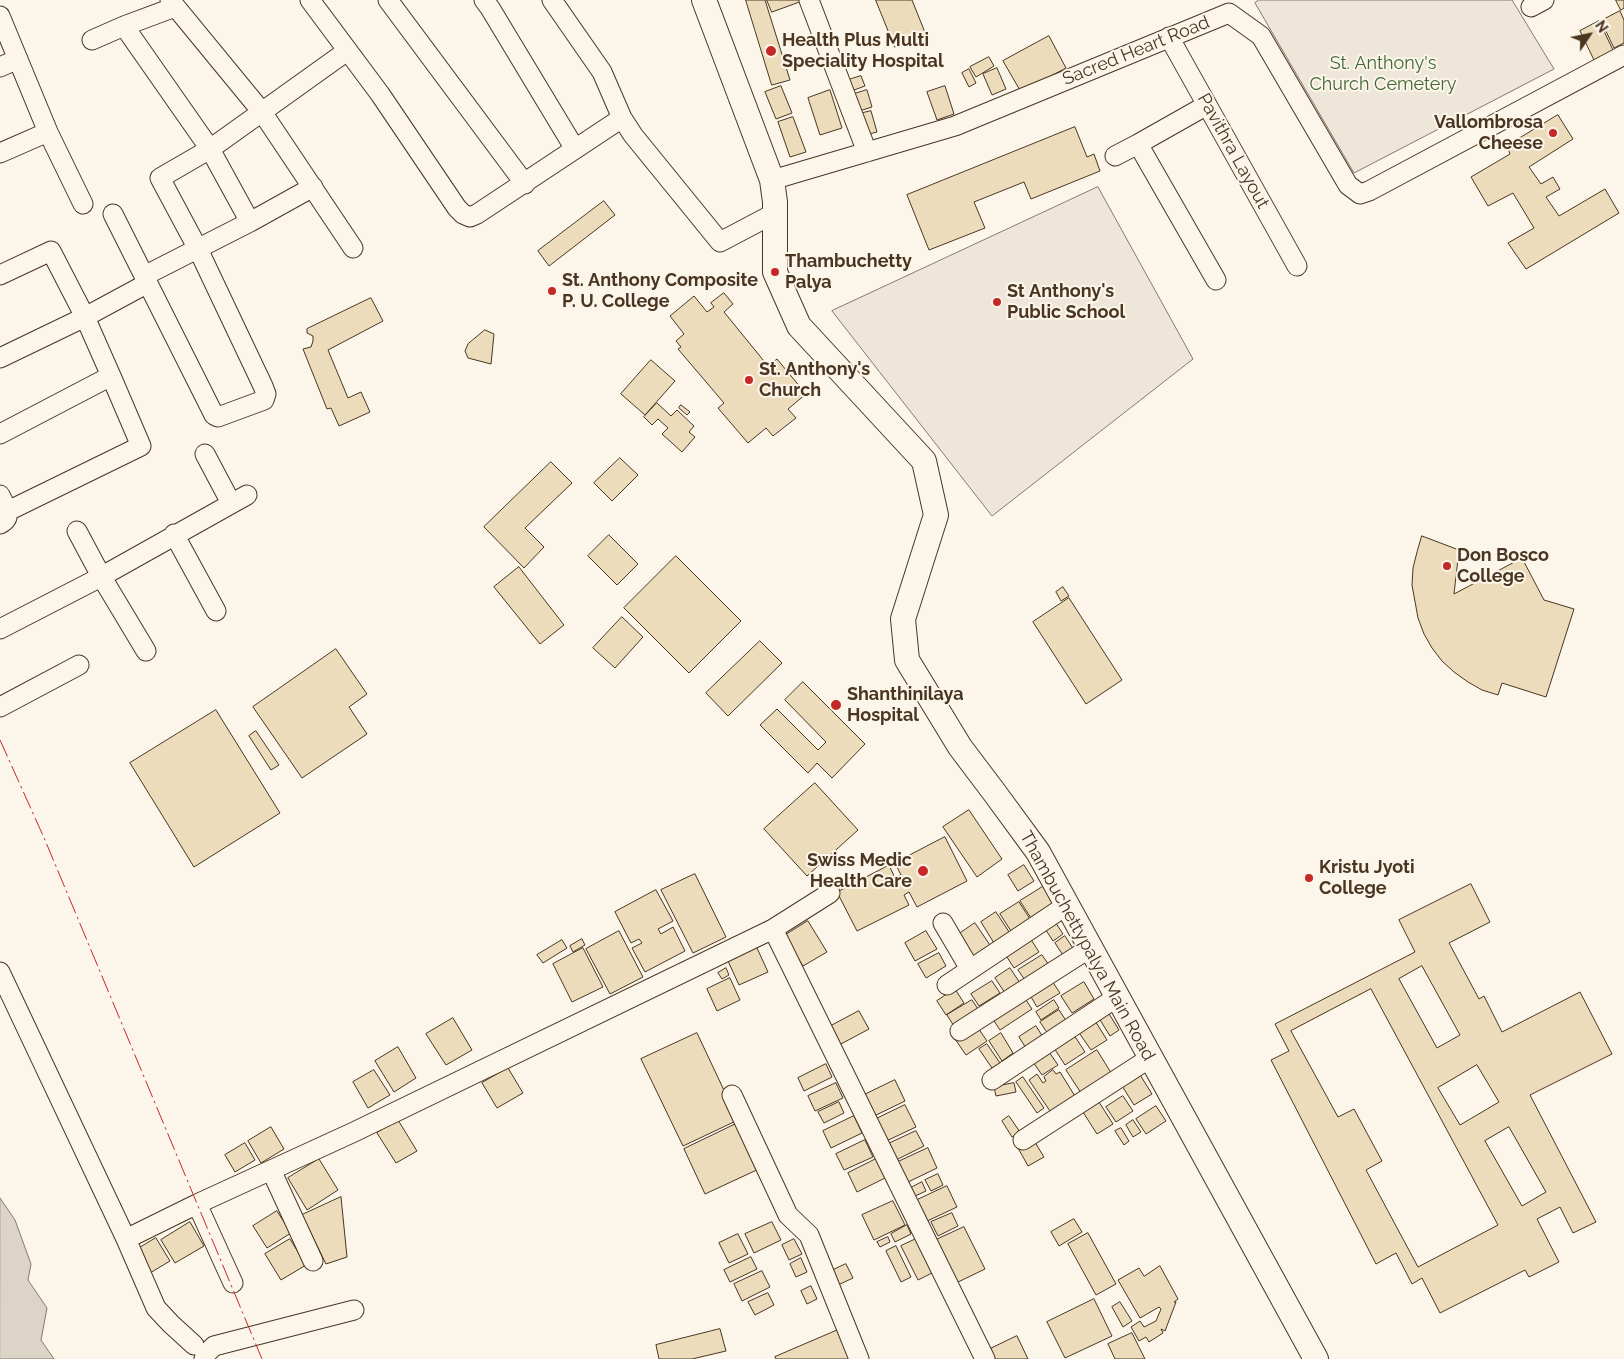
<!DOCTYPE html>
<html>
<head>
<meta charset="utf-8">
<style>
  body { margin:0 }
  #map { position:relative; width:1624px; height:1359px; overflow:hidden; background:#fbf6e9; font-family:Raleway,sans-serif }
  canvas { display:block }
  .north { position:absolute; left:1564px; top:10px; width:50px; height:50px; -webkit-text-stroke:4px #fbf6e9; paint-order:stroke; rotate:56deg; font-size:14px; font-weight:700; line-height:20px; text-align:center; color:#4a3520 }
  .north::after { content:''; display:block; margin:auto; width:18px; height:22px; background:#4a3520; clip-path:polygon(50% 0,100% 100%,50% 72%,0 100%) }
</style>
</head>
<body>
<div id="map">
<canvas width="1624" height="1359"></canvas>
<div class="north">N</div>
</div>
<script>
const ctx = document.querySelector('canvas').getContext('2d');
ctx.lineJoin = 'round';
function paint(path, color) { ctx.fillStyle = color; ctx.fill(path, 'evenodd'); }
function trace(path, color, width, dash) { ctx.strokeStyle = color; ctx.lineWidth = width; ctx.lineCap = dash ? 'butt' : 'round'; ctx.setLineDash(dash || []); ctx.stroke(path); }
function drawText(font, color, halo, rows, align = 'center') {
  ctx.font = font + ' Raleway,sans-serif'; ctx.lineWidth = 4; ctx.setLineDash([]); ctx.textBaseline = 'middle'; ctx.strokeStyle = halo; ctx.fillStyle = color; for (const [text, x, y, turn = 0] of rows) {
    ctx.save(); ctx.translate(x, y); ctx.rotate((+turn || 0) * Math.PI / 180); ctx.textAlign = isNaN(turn) ? turn : align; if (halo) ctx.strokeText(text, 0, 0); ctx.fillText(text, 0, 0); ctx.restore();
  }
}
const green = new Path2D(`
  M 1259,0 L 1512,0 L 1554,69 L 1354,173 L 1255,3 Z
  M 1098,187 L 1193,359 L 992,516 L 832,311 Z`);
const water = new Path2D(`
  M 0,1198 L 15,1220 L 31,1264 L 28,1280 L 47,1308 L 41,1340 L 54,1359 L 0,1359 Z`);
const building = new Path2D(`
  M 746,0 L 765,0 L 790,80 L 772,85 Z
  M 767,0 L 805,0 L 772,12 Z
  M 876,0 L 912,0 L 926,35 L 895,47 Z
  M 1616,0 L 1624,0 L 1624,8 L 1621,10 Z
  M 1620,11 L 1624,20 L 1624,43 L 1614,48 L 1601,21 Z
  M 1599,21 L 1613,50 L 1594,60 L 1580,31 Z
  M 1049,36 L 1066,68 L 1021,92 L 1003,61 Z
  M 989,57 L 994,66 L 976,77 L 970,67 Z
  M 997,68 L 1006,89 L 992,95 L 983,74 Z
  M 969,69 L 976,83 L 969,87 L 962,73 Z
  M 861,76 L 865,86 L 846,93 L 842,82 Z
  M 781,86 L 792,113 L 776,119 L 765,92 Z
  M 945,86 L 954,114 L 937,120 L 927,92 Z
  M 830,90 L 842,128 L 820,135 L 808,98 Z
  M 867,90 L 872,107 L 853,113 L 848,96 Z
  M 871,111 L 877,132 L 861,136 L 855,115 Z
  M 1558,115 L 1573,139 L 1529,167 L 1541,184 L 1553,177 L 1560,189 L 1546,197 L 1559,216 L 1605,189 L 1619,213 L 1526,269 L 1508,243 L 1534,228 L 1513,193 L 1488,206 L 1471,177 L 1510,154 L 1507,146 Z
  M 793,117 L 806,152 L 790,157 L 778,122 Z
  M 1075,127 L 1087,157 L 1094,154 L 1100,171 L 1031,199 L 1024,182 L 974,202 L 985,228 L 929,250 L 907,195 Z
  M 604,201 L 615,215 L 549,266 L 538,251 Z
  M 724,293 L 733,304 L 724,312 L 768,366 L 777,359 L 806,394 L 788,409 L 796,418 L 773,436 L 766,428 L 748,443 L 718,408 L 724,403 L 678,349 L 681,347 L 676,341 L 684,334 L 670,316 L 694,296 L 707,312 L 714,307 L 711,303 Z
  M 371,298 L 383,321 L 328,350 L 348,398 L 361,392 L 370,412 L 339,426 L 331,408 L 327,409 L 303,349 L 311,347 L 313,341 L 313,336 L 307,333 L 307,329 Z
  M 485,330 L 494,334 L 491,364 L 468,358 L 465,351 L 468,344 Z
  M 651,360 L 675,381 L 645,415 L 621,394 Z
  M 657,403 L 671,416 L 677,410 L 694,426 L 689,432 L 695,437 L 682,452 L 662,434 L 668,428 L 658,419 L 652,425 L 644,417 Z
  M 681,405 L 690,412 L 687,415 L 679,408 Z
  M 620,458 L 638,475 L 612,501 L 594,483 Z
  M 551,462 L 572,483 L 525,528 L 544,547 L 524,568 L 484,527 Z
  M 609,535 L 638,564 L 617,585 L 588,556 Z
  M 1422,536 L 1459,550 L 1454,594 L 1522,558 L 1544,600 L 1574,609 L 1546,697 L 1502,683 L 1498,695 L 1482,690 L 1468,682 L 1454,672 L 1442,661 L 1432,648 L 1424,634 L 1418,618 L 1412,585 L 1413,568 L 1417,552 Z
  M 676,556 L 741,621 L 689,673 L 624,608 Z
  M 519,567 L 564,625 L 540,644 L 494,587 Z
  M 1063,587 L 1069,596 L 1061,601 L 1056,592 Z
  M 1069,598 L 1122,680 L 1086,704 L 1033,622 Z
  M 622,617 L 643,637 L 615,668 L 593,648 Z
  M 760,641 L 782,663 L 728,716 L 706,693 Z
  M 336,649 L 367,694 L 349,707 L 367,734 L 302,778 L 253,707 Z
  M 803,682 L 865,744 L 832,778 L 817,763 L 808,773 L 760,725 L 777,709 L 818,750 L 826,742 L 785,700 Z
  M 216,710 L 280,813 L 194,867 L 130,763 Z
  M 256,731 L 279,765 L 271,770 L 249,736 Z
  M 815,783 L 858,830 L 807,876 L 764,829 Z
  M 969,810 L 1002,859 L 977,877 L 943,827 Z
  M 945,837 L 967,881 L 917,907 L 909,892 L 904,895 L 909,905 L 857,931 L 837,892 L 889,865 L 895,878 L 901,875 L 895,863 Z
  M 1024,865 L 1034,881 L 1018,891 L 1008,875 Z
  M 695,874 L 726,937 L 693,953 L 661,890 Z
  M 1471,884 L 1490,922 L 1449,943 L 1479,999 L 1484,996 L 1502,1032 L 1580,992 L 1612,1054 L 1530,1095 L 1596,1222 L 1573,1233 L 1560,1207 L 1537,1219 L 1559,1262 L 1529,1277 L 1525,1270 L 1440,1313 L 1422,1278 L 1412,1284 L 1396,1253 L 1376,1264 L 1271,1060 L 1289,1051 L 1275,1024 L 1415,952 L 1399,920 ZM 1422,966 L 1460,1035 L 1437,1048 L 1399,979 ZM 1371,989 L 1498,1225 L 1418,1267 L 1366,1170 L 1382,1161 L 1354,1109 L 1338,1117 L 1291,1031 ZM 1477,1065 L 1499,1102 L 1460,1125 L 1438,1088 ZM 1509,1127 L 1546,1192 L 1522,1206 L 1485,1141 Z
  M 1044,886 L 1055,903 L 1031,918 L 1020,901 Z
  M 656,890 L 673,921 L 658,929 L 661,934 L 673,927 L 685,951 L 645,972 L 632,948 L 642,943 L 639,939 L 631,943 L 615,912 Z
  M 1019,902 L 1030,919 L 1011,931 L 1000,914 Z
  M 996,912 L 1013,938 L 997,948 L 981,922 Z
  M 1052,917 L 1063,934 L 1053,941 L 1042,924 Z
  M 808,921 L 827,952 L 803,966 L 784,936 Z
  M 975,923 L 992,948 L 975,959 L 959,934 Z
  M 619,931 L 643,977 L 610,994 L 586,949 Z
  M 926,931 L 937,949 L 915,961 L 905,943 Z
  M 1065,936 L 1076,953 L 1066,960 L 1055,943 Z
  M 1030,938 L 1039,952 L 1014,968 L 1005,954 Z
  M 582,939 L 585,945 L 573,952 L 570,946 Z
  M 562,940 L 567,948 L 543,963 L 537,955 Z
  M 583,948 L 603,987 L 572,1002 L 553,964 Z
  M 757,948 L 768,972 L 739,985 L 728,961 Z
  M 939,953 L 946,966 L 926,978 L 918,964 Z
  M 1042,955 L 1051,968 L 1027,983 L 1018,970 Z
  M 726,968 L 729,975 L 722,979 L 718,973 Z
  M 1010,968 L 1022,986 L 1007,996 L 995,978 Z
  M 730,978 L 740,1000 L 717,1011 L 707,989 Z
  M 992,981 L 1000,993 L 979,1006 L 971,994 Z
  M 1052,981 L 1060,993 L 1037,1007 L 1030,995 Z
  M 1084,982 L 1094,999 L 1072,1013 L 1061,996 Z
  M 955,989 L 964,1003 L 946,1015 L 937,1001 Z
  M 1022,994 L 1032,1009 L 1000,1030 L 990,1015 Z
  M 972,1000 L 982,1015 L 957,1031 L 947,1015 Z
  M 1054,1000 L 1059,1008 L 1041,1020 L 1036,1012 Z
  M 1106,1009 L 1119,1030 L 1110,1036 L 1097,1015 Z
  M 1059,1010 L 1067,1022 L 1048,1034 L 1040,1022 Z
  M 859,1011 L 869,1029 L 839,1045 L 829,1027 Z
  M 1092,1016 L 1107,1040 L 1091,1050 L 1075,1027 Z
  M 453,1018 L 472,1050 L 446,1065 L 426,1034 Z
  M 976,1025 L 987,1041 L 966,1055 L 955,1039 Z
  M 1036,1026 L 1046,1042 L 1029,1053 L 1019,1037 Z
  M 697,1033 L 738,1120 L 683,1146 L 641,1059 Z
  M 1001,1033 L 1013,1053 L 1002,1061 L 989,1041 Z
  M 1074,1035 L 1085,1052 L 1065,1065 L 1054,1048 Z
  M 987,1044 L 1000,1063 L 992,1068 L 979,1049 Z
  M 398,1047 L 416,1078 L 394,1092 L 375,1061 Z
  M 1097,1050 L 1113,1076 L 1083,1096 L 1066,1070 Z
  M 1049,1052 L 1058,1065 L 1042,1075 L 1033,1062 Z
  M 826,1064 L 832,1077 L 804,1091 L 798,1078 Z
  M 508,1068 L 523,1093 L 497,1108 L 482,1083 Z
  M 374,1070 L 390,1095 L 368,1108 L 353,1082 Z
  M 1053,1070 L 1056,1074 L 1060,1072 L 1078,1101 L 1054,1117 L 1029,1080 L 1037,1074 L 1043,1083 L 1046,1081 L 1044,1077 Z
  M 1137,1070 L 1152,1094 L 1134,1105 L 1119,1081 Z
  M 1023,1077 L 1044,1108 L 1037,1113 L 1016,1082 Z
  M 895,1080 L 905,1101 L 870,1118 L 860,1097 Z
  M 836,1083 L 843,1098 L 815,1111 L 808,1096 Z
  M 1014,1083 L 1016,1092 L 996,1096 L 994,1087 Z
  M 1123,1096 L 1133,1111 L 1116,1122 L 1106,1107 Z
  M 1097,1099 L 1113,1124 L 1097,1134 L 1081,1109 Z
  M 839,1102 L 844,1113 L 824,1123 L 818,1112 Z
  M 905,1105 L 916,1127 L 882,1143 L 872,1121 Z
  M 1156,1106 L 1166,1121 L 1146,1134 L 1136,1119 Z
  M 854,1116 L 862,1133 L 831,1148 L 823,1131 Z
  M 1009,1116 L 1020,1132 L 1012,1137 L 1002,1121 Z
  M 398,1120 L 417,1151 L 396,1163 L 377,1133 Z
  M 1133,1120 L 1141,1132 L 1133,1137 L 1126,1125 Z
  M 740,1122 L 761,1168 L 705,1194 L 684,1149 Z
  M 271,1127 L 284,1149 L 261,1163 L 248,1141 Z
  M 1121,1128 L 1129,1141 L 1124,1145 L 1115,1131 Z
  M 916,1131 L 924,1146 L 894,1161 L 886,1145 Z
  M 1033,1139 L 1044,1157 L 1028,1166 L 1018,1148 Z
  M 865,1140 L 873,1157 L 844,1170 L 836,1154 Z
  M 245,1143 L 255,1160 L 235,1172 L 225,1155 Z
  M 928,1148 L 937,1168 L 908,1182 L 898,1162 Z
  M 319,1159 L 338,1190 L 307,1210 L 288,1178 Z
  M 876,1159 L 885,1178 L 857,1192 L 848,1173 Z
  M 938,1174 L 943,1185 L 931,1191 L 925,1180 Z
  M 922,1182 L 926,1191 L 913,1197 L 909,1189 Z
  M 947,1186 L 957,1207 L 923,1223 L 913,1202 Z
  M 341,1197 L 347,1257 L 326,1264 L 302,1215 Z
  M 893,1201 L 905,1225 L 874,1240 L 862,1215 Z
  M 277,1211 L 291,1233 L 267,1248 L 253,1226 Z
  M 952,1213 L 958,1226 L 938,1236 L 931,1222 Z
  M 1074,1219 L 1082,1232 L 1059,1246 L 1051,1232 Z
  M 190,1222 L 204,1246 L 175,1263 L 161,1240 Z
  M 772,1222 L 781,1240 L 754,1253 L 745,1234 Z
  M 907,1225 L 911,1234 L 895,1242 L 891,1234 Z
  M 964,1227 L 985,1269 L 956,1283 L 936,1240 Z
  M 1088,1233 L 1116,1284 L 1096,1295 L 1068,1244 Z
  M 738,1234 L 748,1254 L 729,1263 L 719,1243 Z
  M 888,1237 L 890,1242 L 880,1247 L 877,1242 Z
  M 156,1238 L 170,1261 L 150,1273 L 136,1250 Z
  M 290,1239 L 306,1265 L 281,1280 L 265,1254 Z
  M 794,1239 L 802,1254 L 789,1260 L 782,1245 Z
  M 916,1239 L 932,1273 L 918,1280 L 901,1246 Z
  M 896,1246 L 911,1277 L 901,1282 L 886,1251 Z
  M 751,1257 L 757,1269 L 730,1282 L 724,1270 Z
  M 801,1258 L 807,1272 L 796,1277 L 790,1264 Z
  M 846,1264 L 853,1278 L 838,1285 L 831,1271 Z
  M 1160,1266 L 1178,1299 L 1174,1302 L 1176,1302 L 1165,1331 L 1161,1329 L 1163,1333 L 1149,1342 L 1146,1337 L 1139,1341 L 1131,1327 L 1140,1321 L 1144,1327 L 1156,1321 L 1161,1309 L 1159,1307 L 1140,1318 L 1118,1280 L 1139,1268 L 1144,1276 Z
  M 762,1271 L 770,1287 L 742,1301 L 734,1284 Z
  M 811,1286 L 817,1299 L 807,1304 L 801,1291 Z
  M 768,1293 L 774,1305 L 755,1315 L 748,1302 Z
  M 1094,1299 L 1112,1336 L 1065,1358 L 1047,1322 Z
  M 1120,1302 L 1132,1321 L 1123,1327 L 1112,1307 Z
  M 720,1329 L 726,1351 L 692,1359 L 659,1359 L 656,1345 Z
  M 838,1330 L 850,1359 L 776,1359 L 775,1357 Z
  M 1132,1333 L 1145,1359 L 1115,1359 L 1108,1344 Z
  M 1017,1336 L 1028,1359 L 990,1359 L 986,1351 Z`);
const minor = new Path2D(`
  M 170,0 L 262,112 L 353,248
  M 310,0 L 380,94 L 457,208 L 463,214 L 470,217 L 477,214 L 622,118
  M 388,0 L 525,184
  M 484,0 L 490,8 L 575,149
  M 552,0 L 602,72 L 622,118 L 633,135 L 720,242 L 775,213
  M 809,0 L 867,152
  M 1531,7 L 1544,0
  M 0,16 L 48,132 L 0,153
  M 124,26 L 210,149 L 250,222
  M 1169,37 L 1297,266
  M 92,40 L 124,26 L 175,7
  M 0,67 L 18,59
  M 1207,105 L 1138,144 L 1216,280
  M 48,132 L 83,204
  M 1115,156 L 1138,144
  M 772,180 L 955,126 L 1229,13 L 1261,36 L 1348,185 L 1360,194 L 1369,191 L 1624,55
  M 113,214 L 214,415 L 218,417 L 264,400 L 266,394 L 263,386 L 198,249 L 160,178 L 210,149 L 347,51
  M 0,275 L 51,251 L 85,317 L 111,376 L 0,434
  M 144,276 L 250,222 L 313,187
  M 0,358 L 85,317 L 148,283
  M 205,454 L 231,503
  M 0,495 C 5,506 14,517 0,524
  M 8,511 L 141,446 L 111,376
  M 77,531 L 101,576 L 146,651
  M 174,534 L 216,611
  M 0,629 L 97,579 L 247,495
  M 0,707 L 79,665
  M 943,923 L 970,969
  M 773,929 L 985,1359
  M 0,972 L 126,1239 L 156,1308 L 171,1324 L 194,1345
  M 947,985 L 1067,905
  M 960,1031 L 1090,948
  M 992,1080 L 1117,997
  M 732,1095 L 788,1215 L 809,1235 L 859,1359
  M 1023,1140 L 1150,1058
  M 271,1170 L 313,1261
  M 197,1204 L 233,1283
  M 126,1239 L 197,1204 L 354,1132 L 773,929 L 830,893
  M 204,1359 L 207,1353 L 214,1346 L 354,1310`);
const major = new Path2D(`
  M 704,0 L 772,180 L 775,202 L 775,272 L 799,326 L 924,461 L 936,515 L 903,619 L 907,660 L 960,747 L 994,792 L 1038,852 L 1316,1359`);
const power = new Path2D(`
  M 0,740 L 45,840 L 262,1359`);
const markers = [
  [771,51,6,"#c62828"],
  [1553,133,5,"#c62828"],
  [775,272,5,"#c62828"],
  [552,291,5,"#c62828"],
  [997,302,5,"#c62828"],
  [749,380,5,"#c62828"],
  [1447,566,5,"#c62828"],
  [836,705,6,"#c62828"],
  [923,871,6,"#c62828"],
  [1309,878,5,"#c62828"]
];
const poiNames = [
  ["Health Plus Multi",782,41],
  ["Speciality Hospital",782,62],
  ["Vallombrosa",1543,123,"right"],
  ["Cheese",1543,144,"right"],
  ["Thambuchetty",785,262],
  ["Palya",785,283],
  ["St. Anthony Composite",562,281],
  ["P. U. College",562,302],
  ["St Anthony's",1007,292],
  ["Public School",1007,313],
  ["St. Anthony's",759,370],
  ["Church",759,391],
  ["Don Bosco",1457,556],
  ["College",1457,577],
  ["Shanthinilaya",847,695],
  ["Hospital",847,716],
  ["Swiss Medic",912,861,"right"],
  ["Health Care",912,882,"right"],
  ["Kristu Jyoti",1319,868],
  ["College",1319,889]
];
const streetNames = [
  ["Sacred Heart Road",1136,51,-22],
  ["Pavithra Layout",1233,151,61],
  ["Thambuchettypalya Main Road",1087,946,61]
];
const parkNames = [
  ["St. Anthony's",1383,64],
  ["Church Cemetery",1383,85]
];
paint(green, '#ede6d9');
trace(green, '#887966', 1);
paint(water, '#dcd4c6');
trace(water, '#887966', 1);
paint(building, '#ecdcbc');
trace(building, '#4a3520', 1);
trace(minor, '#4a3520', 21);
trace(major, '#4a3520', 26);
trace(minor, '#fbf6e9', 19);
trace(major, '#fbf6e9', 24);
trace(power, '#c62828', 1, [18, 4, 2.5, 4]);
for (const [x, y, r, color] of markers) { const dot = new Path2D(); dot.arc(x, y, r, 0, 2 * Math.PI); ctx.fillStyle = color; ctx.fill(dot); trace(dot, '#fbf6e9', 2); }
drawText('bold 18px', '#4a3520', '#fbf6e9', poiNames, 'left');
drawText('18px', '#4a3520', '#fbf6e9', streetNames);
drawText('18px', '#436837', '#fbf6e9', parkNames);
</script>
</body>
</html>
